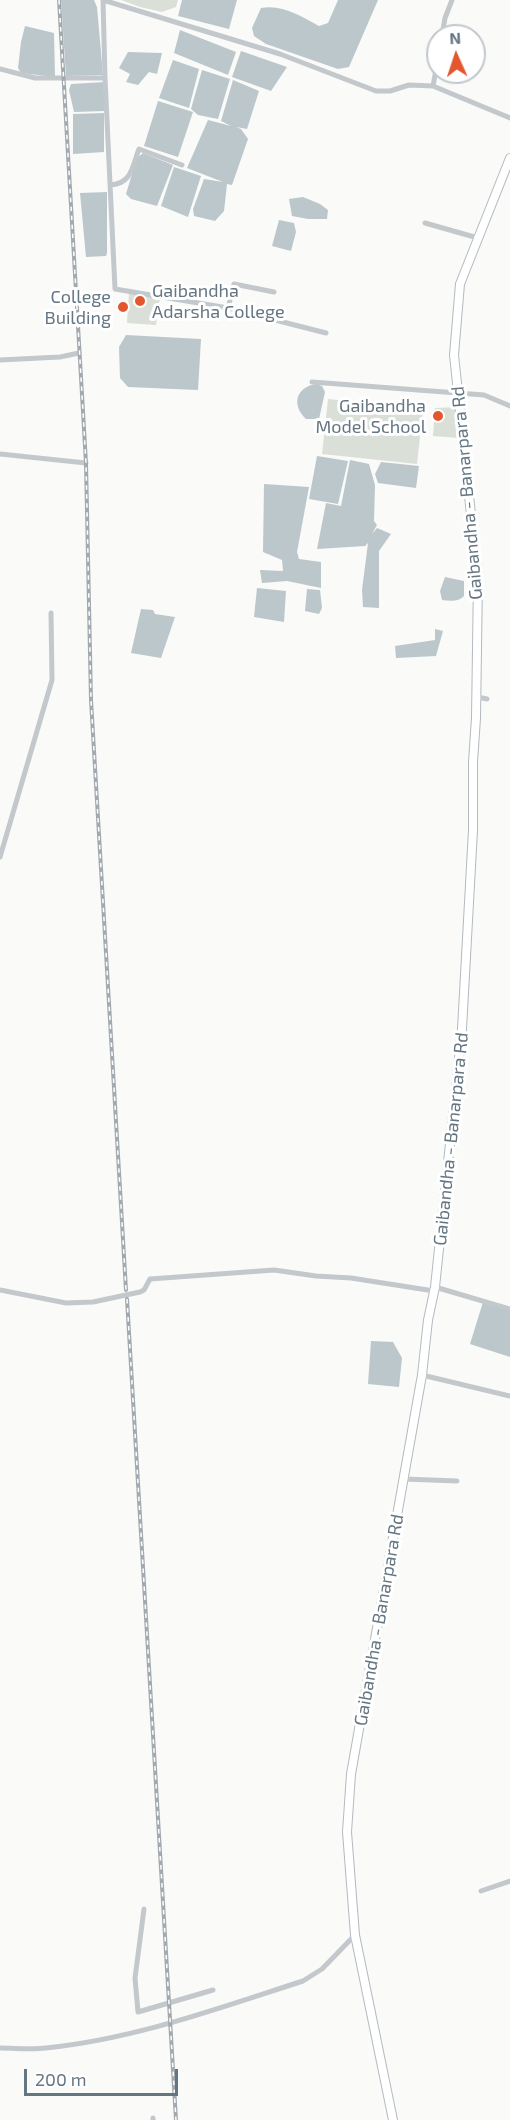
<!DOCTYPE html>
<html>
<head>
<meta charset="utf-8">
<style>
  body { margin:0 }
  #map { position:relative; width:510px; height:2120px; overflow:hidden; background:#fafaf8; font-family:"Exo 2",sans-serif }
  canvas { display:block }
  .north { position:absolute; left:426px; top:24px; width:60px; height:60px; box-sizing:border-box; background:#fff; border:2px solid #c1c8cd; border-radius:50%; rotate:357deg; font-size:16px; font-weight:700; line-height:24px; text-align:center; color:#657683 }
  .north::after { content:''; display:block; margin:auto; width:21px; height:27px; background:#e4572e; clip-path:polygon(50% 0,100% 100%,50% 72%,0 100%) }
  .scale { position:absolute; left:24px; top:2069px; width:154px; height:27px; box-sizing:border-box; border:3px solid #657683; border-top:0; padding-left:8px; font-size:18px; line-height:21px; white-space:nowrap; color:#657683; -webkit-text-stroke:4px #fff; paint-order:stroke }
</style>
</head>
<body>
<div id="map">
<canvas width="510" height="2120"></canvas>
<div class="north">N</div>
<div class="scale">200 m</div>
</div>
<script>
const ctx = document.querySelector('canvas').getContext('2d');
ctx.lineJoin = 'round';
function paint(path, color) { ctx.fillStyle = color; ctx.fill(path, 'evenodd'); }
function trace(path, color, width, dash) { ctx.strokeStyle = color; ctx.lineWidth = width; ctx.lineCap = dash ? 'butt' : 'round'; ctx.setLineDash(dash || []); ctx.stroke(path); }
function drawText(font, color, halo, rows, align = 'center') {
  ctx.font = font + ' "Exo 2",sans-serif'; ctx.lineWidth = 6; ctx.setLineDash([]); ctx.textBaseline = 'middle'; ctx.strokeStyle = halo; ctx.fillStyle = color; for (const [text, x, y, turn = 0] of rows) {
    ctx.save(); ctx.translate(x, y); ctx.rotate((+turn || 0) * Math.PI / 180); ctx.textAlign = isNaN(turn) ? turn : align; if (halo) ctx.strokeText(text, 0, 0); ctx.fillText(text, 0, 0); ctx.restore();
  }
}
const green = new Path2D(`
  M 121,0 L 178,0 L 176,7 L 162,12 L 140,7 Z
  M 129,293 L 160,297 L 156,325 L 127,323 Z
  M 328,399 L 423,409 L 417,464 L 322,454 Z
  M 458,407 L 459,438 L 433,436 L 435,408 Z`);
const water = new Path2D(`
  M 61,0 L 94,0 L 97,7 L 103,75 L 66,76 Z
  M 182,0 L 237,0 L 229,29 L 178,16 Z
  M 338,0 L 378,0 L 349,67 L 338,69 L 266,44 L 254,36 L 252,28 L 261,8 C 282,4 301,16 319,26 L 328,23 Z
  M 25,26 L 54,33 L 55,77 L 21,73 L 18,68 L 21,42 Z
  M 180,30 L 236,52 L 228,75 L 174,53 Z
  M 241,51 L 287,67 L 271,91 L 232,77 Z
  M 128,52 L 162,53 L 157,74 L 149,72 L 138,85 L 126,82 L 130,74 L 119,68 Z
  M 173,60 L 199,69 L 189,108 L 159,98 Z
  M 202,70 L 230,79 L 218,119 L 198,115 L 191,109 Z
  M 233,80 L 259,91 L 247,129 L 236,127 L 241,129 L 248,139 L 232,185 L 227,184 L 224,211 L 215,221 L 194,216 L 193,209 L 204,179 L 223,182 L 187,168 L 208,120 L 231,126 L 221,121 Z
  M 105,82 L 105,111 L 74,112 L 69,90 L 71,84 Z
  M 158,101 L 193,112 L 178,157 L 144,146 Z
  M 104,113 L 104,152 L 73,154 L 73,114 Z
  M 143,153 L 173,165 L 157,206 L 131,199 L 126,194 L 137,158 Z
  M 174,167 L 201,176 L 188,217 L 161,206 Z
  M 107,192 L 107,253 L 106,256 L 86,257 L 80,193 Z
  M 303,197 L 320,204 L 328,210 L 327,219 L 308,219 L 292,216 L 289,199 Z
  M 279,220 L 294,223 L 296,232 L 291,251 L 272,246 Z
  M 126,335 L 201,339 L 198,390 L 128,387 L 120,378 L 119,347 Z
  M 316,384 L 322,386 L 325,392 L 319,419 L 306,419 C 291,405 296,387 316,384 Z
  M 317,456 L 348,461 L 338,504 L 309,499 Z
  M 350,460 L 369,464 L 375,485 L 374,521 L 377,525 L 372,534 L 377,528 L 391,534 L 379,551 L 379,608 L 363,607 L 362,590 L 368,543 L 365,546 L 317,549 L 326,503 L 341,506 Z
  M 381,462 L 419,466 L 416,488 L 378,483 L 375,474 Z
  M 264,484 L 309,487 L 297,552 L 299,559 L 321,562 L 321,588 L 287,581 L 262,583 L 260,570 L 283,571 L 282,560 L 263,552 Z
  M 445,577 L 464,581 L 464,596 C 458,602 451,601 442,600 L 440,591 Z
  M 257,588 L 286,591 L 284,622 L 254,617 Z
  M 307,589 L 320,590 L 322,608 L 319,614 L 305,611 Z
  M 141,609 L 153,610 L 155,614 L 175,617 L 161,658 L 131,653 Z
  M 435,629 L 443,631 L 436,656 L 396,658 L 395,646 L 435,640 Z
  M 483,1302 L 510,1311 L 510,1357 L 470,1344 Z
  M 371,1341 L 393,1342 L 402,1358 L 399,1387 L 368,1384 Z`);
const street = new Path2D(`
  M 103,0 L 105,78 L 115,289 L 228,308 L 326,333
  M 103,0 L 280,54 L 376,91 L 390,91 L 409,85 L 433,86 L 510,118
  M 442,36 L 445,18 L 452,0
  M 0,69 L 35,78 L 105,78
  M 433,86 L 438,59
  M 111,185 C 132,183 132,167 139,149 L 182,165
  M 425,223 L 478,238
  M 228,308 L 234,284 L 274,292
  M 0,360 L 60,357 L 79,353
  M 312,382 L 484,395 L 510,406
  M 0,454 L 86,463
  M 477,697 L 487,699
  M 0,857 L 52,680 L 51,613
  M 435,1287 L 510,1309
  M 0,1290 L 66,1303 L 93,1302 L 140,1292 L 144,1290 L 150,1279 L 274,1270 L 316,1276 L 351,1278 L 434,1291
  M 422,1375 L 510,1396
  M 404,1479 L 457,1481
  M 481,1891 L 510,1881
  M 144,1909 L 135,1978 L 138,2012 L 213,1990
  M 0,2048 C 15,2048 31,2050 46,2048 C 135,2039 219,2008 303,1981 L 322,1969 L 355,1935
  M 153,2118 L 153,2120`);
const secondary = new Path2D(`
  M 393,2120 L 355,1935 L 347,1832 L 351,1774 L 422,1375 L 428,1320 L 435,1287 L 462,1029 L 473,830 L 473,762 L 476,718 L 478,580 L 454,355 L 460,284 L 510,158`);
const rail = new Path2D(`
  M 59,0 L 86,463 L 91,700 L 126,1290
  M 127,1299 L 176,2120`);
const markers = [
  [140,301,6,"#e4572e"],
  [123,307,6,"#e4572e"],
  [438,416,6,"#e4572e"]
];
const poiNames = [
  ["Gaibandha",152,291,"left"],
  ["Adarsha College",152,312,"left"],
  ["College",111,297],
  ["Building",111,318],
  ["Gaibandha",426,406],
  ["Model School",426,427]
];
const streetNames = [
  ["Gaibandha - Banarpara Rd",467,493,-95],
  ["Gaibandha - Banarpara Rd",451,1139,-84],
  ["Gaibandha - Banarpara Rd",379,1620,-80]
];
paint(green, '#dadfd7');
paint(water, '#bbc7cb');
trace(secondary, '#b3babf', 10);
trace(street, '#c3c8cc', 5);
trace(secondary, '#fff', 8);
trace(rail, '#a2aab0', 4);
trace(rail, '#fff', 1.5, [4.5]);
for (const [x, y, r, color] of markers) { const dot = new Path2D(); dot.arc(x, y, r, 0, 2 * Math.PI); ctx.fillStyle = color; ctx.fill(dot); trace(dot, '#fff', 2); }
drawText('18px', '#657683', '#fff', poiNames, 'right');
drawText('18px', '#657683', '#fff', streetNames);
</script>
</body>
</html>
